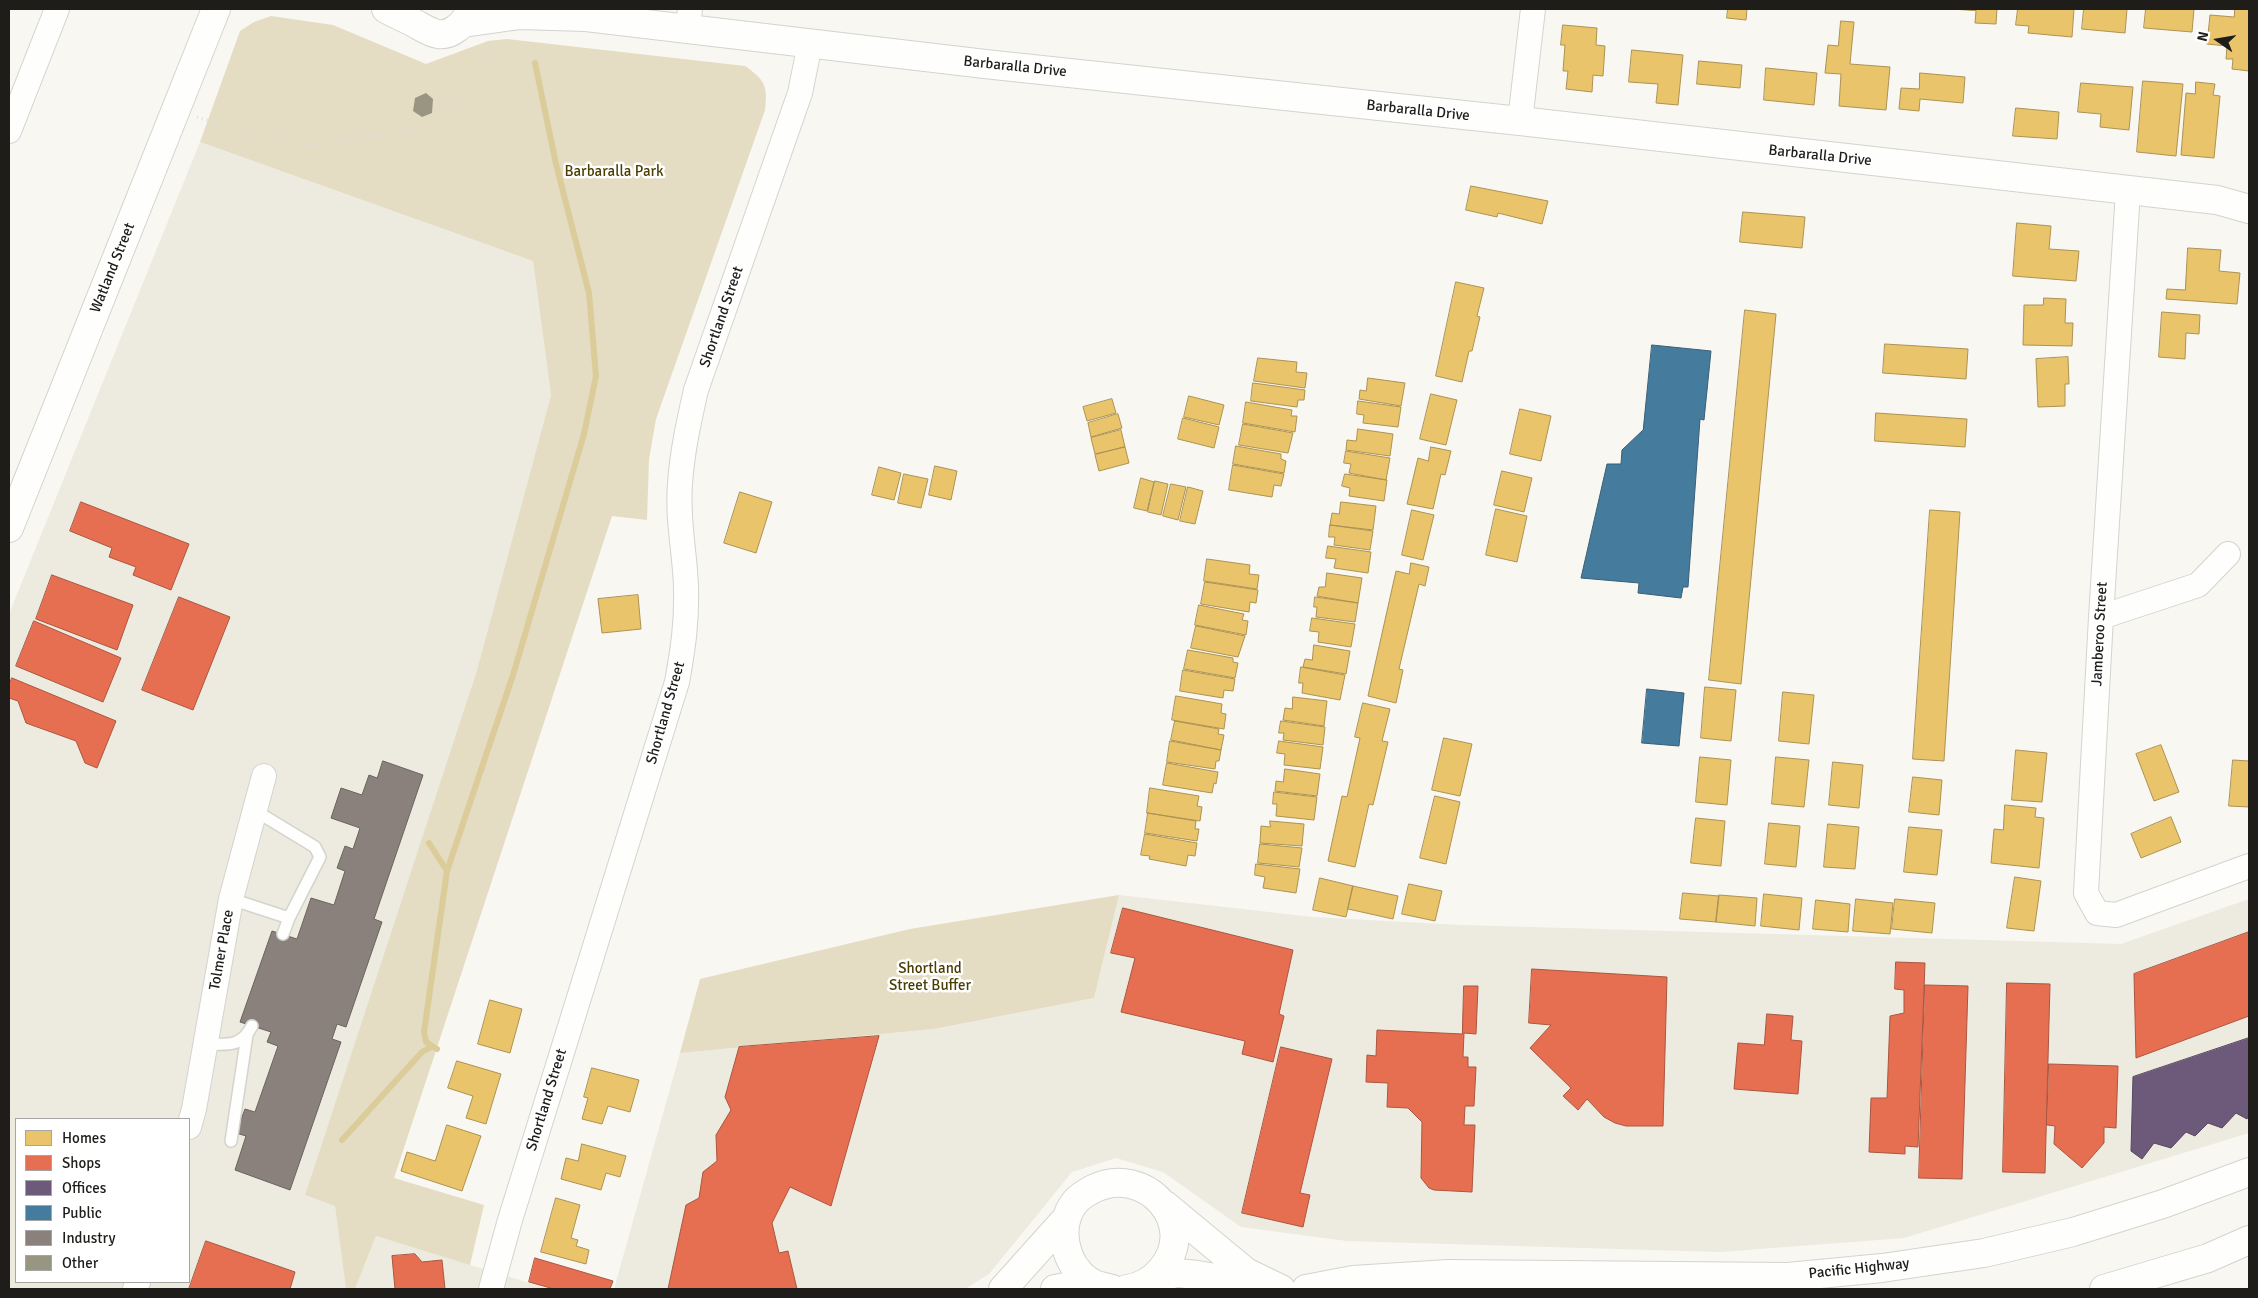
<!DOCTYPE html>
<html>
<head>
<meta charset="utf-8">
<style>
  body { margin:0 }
  #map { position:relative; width:2258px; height:1298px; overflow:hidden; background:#f8f7f1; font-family:Signika,sans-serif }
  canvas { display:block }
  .frame { position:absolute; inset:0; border:10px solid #1e1d1a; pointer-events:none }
  .legend { position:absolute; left:15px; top:1118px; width:175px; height:165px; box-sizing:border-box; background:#fff; border:1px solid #a5a5a3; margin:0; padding:6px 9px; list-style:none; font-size:15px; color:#1e1d1a }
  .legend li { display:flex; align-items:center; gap:10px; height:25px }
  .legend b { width:25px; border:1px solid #a5a5a3 }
  .north { position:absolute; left:2193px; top:15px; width:50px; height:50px; -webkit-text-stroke:4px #fff; paint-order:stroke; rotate:283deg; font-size:14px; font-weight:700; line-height:20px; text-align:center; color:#1e1d1a }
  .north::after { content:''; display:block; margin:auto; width:18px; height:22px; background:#1e1d1a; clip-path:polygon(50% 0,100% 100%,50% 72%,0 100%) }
</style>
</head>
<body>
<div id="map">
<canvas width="2258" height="1298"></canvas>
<div class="frame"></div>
<ul class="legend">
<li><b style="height:14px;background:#e9c46a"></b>Homes</li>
<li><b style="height:14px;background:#e76f51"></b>Shops</li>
<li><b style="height:14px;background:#6d597a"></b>Offices</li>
<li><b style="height:14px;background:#457b9d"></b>Public</li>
<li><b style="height:14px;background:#8a817c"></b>Industry</li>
<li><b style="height:14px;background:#989583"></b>Other</li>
</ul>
<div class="north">N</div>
</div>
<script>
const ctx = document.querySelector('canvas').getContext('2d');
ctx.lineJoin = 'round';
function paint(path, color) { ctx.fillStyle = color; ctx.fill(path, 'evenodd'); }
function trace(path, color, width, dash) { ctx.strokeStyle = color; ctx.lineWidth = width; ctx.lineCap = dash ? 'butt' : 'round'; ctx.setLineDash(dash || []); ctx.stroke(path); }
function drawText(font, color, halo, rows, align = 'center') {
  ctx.font = font + ' Signika,sans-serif'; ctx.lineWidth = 5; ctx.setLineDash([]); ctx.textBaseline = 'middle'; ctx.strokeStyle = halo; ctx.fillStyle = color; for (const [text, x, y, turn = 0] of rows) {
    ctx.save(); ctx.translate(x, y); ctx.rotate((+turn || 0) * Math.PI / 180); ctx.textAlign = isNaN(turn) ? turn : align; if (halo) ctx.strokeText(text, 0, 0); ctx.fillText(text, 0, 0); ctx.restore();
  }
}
const built = new Path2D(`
  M 200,142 L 533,261 L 551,395 L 477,670 L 305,1195 L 335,1206 L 346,1289 L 9,1289 L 9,614 ZM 16,1119 L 189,1119 L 189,1282 L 16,1282 Z
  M 1119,895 L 1313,917 L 1461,925 L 2121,944 L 2249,899 L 2249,1133 L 1904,1238 L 1720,1252 L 1347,1241 L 1241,1227 L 1163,1172 L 1116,1158 L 1072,1172 L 989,1274 L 965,1289 L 614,1289 L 680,1053 L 934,1029 L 1094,998 Z
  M 376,1236 L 549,1289 L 355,1289 Z`);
const green = new Path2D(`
  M 271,16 L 333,25 L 426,64 L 488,41 L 507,39 L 745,66 C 765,80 768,86 765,110 L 656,419 L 649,459 L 647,520 L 612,516 L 394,1178 L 484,1205 L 470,1265 L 376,1236 L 355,1289 L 346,1289 L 335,1206 L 305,1195 L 477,670 L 551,395 L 533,261 L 200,142 L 240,31 L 254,22 Z
  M 1119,895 L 1094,998 L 934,1029 L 680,1053 L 700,979 L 910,929 Z`);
const homes = new Path2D(`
  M 1728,9 L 1747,9 L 1746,20 L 1727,18 Z
  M 1952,9 L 1997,9 L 1996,24 L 1975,23 L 1976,11 Z
  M 2018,9 L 2074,9 L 2072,37 L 2028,33 L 2029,26 L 2016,25 Z
  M 2084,9 L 2127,9 L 2125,33 L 2082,29 Z
  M 2146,9 L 2194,9 L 2192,32 L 2144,28 Z
  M 2235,9 L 2249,9 L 2249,71 L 2232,69 L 2233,59 L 2226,59 L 2227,46 L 2207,44 L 2210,15 L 2234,17 Z
  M 1841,21 L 1854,22 L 1850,64 L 1890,67 L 1886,110 L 1839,106 L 1841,74 L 1825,73 L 1828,45 L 1838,46 Z
  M 1563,25 L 1597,28 L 1596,45 L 1605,46 L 1603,76 L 1593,75 L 1592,92 L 1566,89 L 1568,71 L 1563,71 L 1565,45 L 1561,45 Z
  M 1632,50 L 1683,55 L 1678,105 L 1656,103 L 1658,84 L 1629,82 Z
  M 1699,61 L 1742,65 L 1740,88 L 1697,84 Z
  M 1766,68 L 1817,73 L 1814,105 L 1764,100 Z
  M 1920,73 L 1965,77 L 1963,103 L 1920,99 L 1919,111 L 1899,109 L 1901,88 L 1919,89 Z
  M 2143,81 L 2183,84 L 2176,156 L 2137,152 Z
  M 2196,82 L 2215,84 L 2213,95 L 2220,96 L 2214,158 L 2181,155 L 2186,93 L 2195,94 Z
  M 2081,83 L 2133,87 L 2129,130 L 2100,127 L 2101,114 L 2078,112 Z
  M 2016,108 L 2059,112 L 2057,139 L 2013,136 Z
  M 1471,186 L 1548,201 L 1542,224 L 1498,213 L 1497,217 L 1466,210 Z
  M 1743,212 L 1805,217 L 1802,248 L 1740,242 Z
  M 2017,223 L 2051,226 L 2049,249 L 2079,251 L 2076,281 L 2013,276 Z
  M 2188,248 L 2221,250 L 2219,271 L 2240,273 L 2237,304 L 2166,299 L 2167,289 L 2185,290 Z
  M 1456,282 L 1484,288 L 1477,316 L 1480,317 L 1472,351 L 1469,351 L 1462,382 L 1436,376 Z
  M 2044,298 L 2066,299 L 2065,323 L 2073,323 L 2072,346 L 2023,345 L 2024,305 L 2043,305 Z
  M 1745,310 L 1776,314 L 1741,684 L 1709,680 Z
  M 2162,312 L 2200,315 L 2199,334 L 2186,333 L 2185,359 L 2159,357 Z
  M 1885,344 L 1968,349 L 1966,379 L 1883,373 Z
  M 2068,357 L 2069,384 L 2065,384 L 2065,406 L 2038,407 L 2036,359 Z
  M 1258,358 L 1297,362 L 1296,372 L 1307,373 L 1305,388 L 1254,381 Z
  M 1368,378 L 1405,383 L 1401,406 L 1359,399 L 1360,390 L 1366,391 Z
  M 1253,383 L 1305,390 L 1304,400 L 1298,400 L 1297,407 L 1251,401 Z
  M 1431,394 L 1457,400 L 1446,445 L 1420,439 Z
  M 1189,396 L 1224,405 L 1219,425 L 1184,417 Z
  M 1112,399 L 1116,413 L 1087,421 L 1083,407 Z
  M 1358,401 L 1401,407 L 1398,427 L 1363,423 L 1364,415 L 1357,414 Z
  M 1246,402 L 1292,410 L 1291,416 L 1297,416 L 1295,432 L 1243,423 Z
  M 1520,409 L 1551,416 L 1541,461 L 1510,454 Z
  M 1876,413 L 1967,419 L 1965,447 L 1875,441 Z
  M 1118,414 L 1122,428 L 1091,437 L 1088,423 Z
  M 1183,418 L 1219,427 L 1214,448 L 1178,439 Z
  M 1243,424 L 1293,433 L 1288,453 L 1239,445 Z
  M 1358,429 L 1393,434 L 1390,456 L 1346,450 L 1347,440 L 1356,441 Z
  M 1121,430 L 1125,447 L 1095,454 L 1091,438 Z
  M 1236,446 L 1281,454 L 1281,459 L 1286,461 L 1284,473 L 1233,464 Z
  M 1125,447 L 1129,463 L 1099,471 L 1095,455 Z
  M 1431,447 L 1451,451 L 1445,475 L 1441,474 L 1433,509 L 1407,504 L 1418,458 L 1428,461 Z
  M 1346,451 L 1390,458 L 1386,480 L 1349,473 L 1351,464 L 1344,463 Z
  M 1233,465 L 1284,474 L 1281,486 L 1274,485 L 1272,497 L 1229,490 Z
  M 935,466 L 957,471 L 951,500 L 929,495 Z
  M 879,467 L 901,473 L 894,500 L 872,495 Z
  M 1502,471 L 1532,478 L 1524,512 L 1494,505 Z
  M 904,474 L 928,479 L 921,508 L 898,503 Z
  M 1345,474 L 1387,480 L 1384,501 L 1349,496 L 1350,488 L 1342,486 Z
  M 1141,478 L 1154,482 L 1147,511 L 1134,508 Z
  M 1155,481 L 1168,484 L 1161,515 L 1148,512 Z
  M 1171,484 L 1186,487 L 1178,520 L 1163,516 Z
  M 1188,487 L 1203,491 L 1195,524 L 1180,521 Z
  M 740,492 L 772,502 L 756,553 L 724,543 Z
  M 1341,502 L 1376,506 L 1373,530 L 1330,525 L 1332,513 L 1339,514 Z
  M 1496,509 L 1527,516 L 1517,562 L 1486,555 Z
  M 1412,510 L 1434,515 L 1423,560 L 1402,555 Z
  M 1930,510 L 1960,512 L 1944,761 L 1913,759 Z
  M 1330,525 L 1373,531 L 1370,550 L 1334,545 L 1335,537 L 1329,537 Z
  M 1328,546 L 1371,552 L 1368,573 L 1334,568 L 1336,559 L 1326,558 Z
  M 1207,559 L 1250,565 L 1249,574 L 1259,575 L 1257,589 L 1204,581 Z
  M 1411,563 L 1429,567 L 1425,586 L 1419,584 L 1399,669 L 1403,670 L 1396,703 L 1368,696 L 1396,571 L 1409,574 Z
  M 1327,573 L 1362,578 L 1358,603 L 1317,596 L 1319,587 L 1325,587 Z
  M 1205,582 L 1258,590 L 1256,603 L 1250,602 L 1249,612 L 1201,604 Z
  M 638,595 L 641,629 L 602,633 L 598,599 Z
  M 1315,597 L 1358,603 L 1355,622 L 1316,617 L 1317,607 L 1314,607 Z
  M 1199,605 L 1244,614 L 1242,620 L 1248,621 L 1246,635 L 1195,625 Z
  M 1312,618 L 1355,624 L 1351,647 L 1318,642 L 1319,632 L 1310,631 Z
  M 1196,626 L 1245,636 L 1238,657 L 1191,648 Z
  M 1314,645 L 1350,651 L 1346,674 L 1303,667 L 1305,659 L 1312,660 Z
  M 1188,650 L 1233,658 L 1233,662 L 1238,663 L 1235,678 L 1184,669 Z
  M 1301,667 L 1345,675 L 1340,700 L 1302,693 L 1303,683 L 1299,683 Z
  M 1183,670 L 1235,679 L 1233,691 L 1224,690 L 1223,698 L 1180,691 Z
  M 1705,687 L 1736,690 L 1731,741 L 1701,738 Z
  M 1783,692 L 1814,695 L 1809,744 L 1779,741 Z
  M 1176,696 L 1222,704 L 1221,713 L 1226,714 L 1224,729 L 1172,720 Z
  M 1293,697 L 1327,701 L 1324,726 L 1283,720 L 1285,708 L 1292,709 Z
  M 1363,703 L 1390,709 L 1382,741 L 1388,742 L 1373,805 L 1369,804 L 1355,867 L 1328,861 L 1342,796 L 1347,797 L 1360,738 L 1355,737 Z
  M 1175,721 L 1219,729 L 1218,734 L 1224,735 L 1221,750 L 1171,740 Z
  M 1281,721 L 1325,727 L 1323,745 L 1283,740 L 1284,733 L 1279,733 Z
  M 1444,738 L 1472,744 L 1460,796 L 1432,790 Z
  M 1170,741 L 1221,750 L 1219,761 L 1216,761 L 1215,769 L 1167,762 Z
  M 1279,741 L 1323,747 L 1320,769 L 1284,765 L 1285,754 L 1277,753 Z
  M 2161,745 L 2179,792 L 2154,801 L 2136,754 Z
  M 2016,750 L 2047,753 L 2042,802 L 2012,800 Z
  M 1700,757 L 1731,760 L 1727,805 L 1696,802 Z
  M 1776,757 L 1809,760 L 1804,807 L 1772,804 Z
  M 2233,760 L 2249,761 L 2249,807 L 2229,806 Z
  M 1833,762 L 1863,765 L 1859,808 L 1829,805 Z
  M 1167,763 L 1218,772 L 1216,784 L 1214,783 L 1212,793 L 1163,785 Z
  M 1285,769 L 1320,774 L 1317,796 L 1275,791 L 1276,781 L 1283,782 Z
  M 1913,777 L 1942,780 L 1939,815 L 1909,812 Z
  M 1150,788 L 1199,796 L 1197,806 L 1202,807 L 1200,821 L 1147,813 Z
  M 1274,792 L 1317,797 L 1314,820 L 1276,816 L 1277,804 L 1273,804 Z
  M 1435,796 L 1460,802 L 1446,864 L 1420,858 Z
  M 2005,805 L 2036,808 L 2035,817 L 2044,818 L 2039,868 L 1991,863 L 1994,829 L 2003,830 Z
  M 1148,813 L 1196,821 L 1195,829 L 1199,829 L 1197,841 L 1145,833 Z
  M 2171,817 L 2181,842 L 2141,858 L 2131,834 Z
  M 1696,818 L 1725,821 L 1721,866 L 1691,863 Z
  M 1270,821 L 1304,824 L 1302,846 L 1260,843 L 1261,826 L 1270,827 Z
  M 1769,823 L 1800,826 L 1796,867 L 1765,864 Z
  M 1828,824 L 1859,827 L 1855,869 L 1824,867 Z
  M 1909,827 L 1942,830 L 1937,875 L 1904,872 Z
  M 1145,834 L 1197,843 L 1195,856 L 1188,855 L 1186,866 L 1149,859 L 1150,856 L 1141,855 Z
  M 1260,844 L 1302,848 L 1299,867 L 1258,863 Z
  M 1256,864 L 1300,869 L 1296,893 L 1263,888 L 1265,877 L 1255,875 Z
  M 2015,877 L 2041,881 L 2034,931 L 2007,928 Z
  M 1320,878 L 1353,886 L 1346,917 L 1313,910 Z
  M 1409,884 L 1442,891 L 1435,921 L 1402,914 Z
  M 1353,886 L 1398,896 L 1393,919 L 1348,909 Z
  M 1683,893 L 1719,896 L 1716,922 L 1680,919 Z
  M 1764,894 L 1802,898 L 1799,930 L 1761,926 Z
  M 1719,895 L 1757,898 L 1755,926 L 1716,922 Z
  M 1856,899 L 1893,903 L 1890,934 L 1853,931 Z
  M 1895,899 L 1935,903 L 1932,933 L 1892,929 Z
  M 1816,900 L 1850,904 L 1848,932 L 1813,929 Z
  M 490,1000 L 522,1009 L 510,1053 L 478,1044 Z
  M 457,1061 L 501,1074 L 486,1124 L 466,1118 L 473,1096 L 448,1088 Z
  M 592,1068 L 639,1080 L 630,1112 L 608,1106 L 602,1124 L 582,1119 L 588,1098 L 584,1097 Z
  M 447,1125 L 481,1136 L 462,1191 L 401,1171 L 407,1152 L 435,1161 Z
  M 582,1144 L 626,1156 L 620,1177 L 606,1173 L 601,1190 L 561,1179 L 566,1158 L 578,1161 Z
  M 556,1198 L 580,1205 L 571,1238 L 578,1240 L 576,1246 L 589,1250 L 586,1264 L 541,1252 Z`);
const shops = new Path2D(`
  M 81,502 L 189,544 L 171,590 L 133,575 L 136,567 L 109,557 L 112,548 L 70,531 Z
  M 52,575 L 133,605 L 117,650 L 36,619 Z
  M 179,597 L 230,617 L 193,710 L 142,690 Z
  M 34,621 L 121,658 L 103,702 L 16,666 Z
  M 12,678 L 116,721 L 97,768 L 85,763 L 76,741 L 26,723 L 18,701 L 9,698 L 9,685 Z
  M 1123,908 L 1293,950 L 1279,1014 L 1284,1016 L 1273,1062 L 1242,1054 L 1245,1041 L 1121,1012 L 1135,958 L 1111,953 Z
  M 2249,932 L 2249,1016 L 2136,1058 L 2134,974 Z
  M 1896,962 L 1925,963 L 1918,1147 L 1905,1146 L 1905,1154 L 1869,1152 L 1871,1098 L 1887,1098 L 1890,1016 L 1904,1013 L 1904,990 L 1895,989 Z
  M 1532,969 L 1667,977 L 1663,1126 L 1626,1126 L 1615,1123 L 1604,1117 L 1587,1099 L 1578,1110 L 1563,1096 L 1571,1088 L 1530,1048 L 1551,1025 L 1529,1023 Z
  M 2007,983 L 2050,984 L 2045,1173 L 2003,1172 Z
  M 1925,985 L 1968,986 L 1962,1179 L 1919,1178 Z
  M 1464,986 L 1478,986 L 1476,1034 L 1464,1033 L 1463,1057 L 1468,1057 L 1468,1067 L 1476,1067 L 1474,1106 L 1465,1106 L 1464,1125 L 1475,1125 L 1472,1192 L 1434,1190 L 1429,1188 L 1421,1178 L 1422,1122 L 1408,1108 L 1387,1107 L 1388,1083 L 1366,1082 L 1367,1055 L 1376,1056 L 1377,1030 L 1462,1034 Z
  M 1767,1014 L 1793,1016 L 1791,1040 L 1802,1041 L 1798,1094 L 1734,1089 L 1738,1043 L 1764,1045 Z
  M 879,1036 L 831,1206 L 790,1187 L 772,1223 L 779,1253 L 788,1251 L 797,1289 L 668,1289 L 686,1205 L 699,1198 L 703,1172 L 717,1161 L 716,1135 L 731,1110 L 725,1097 L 739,1047 Z
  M 1281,1047 L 1332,1059 L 1300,1193 L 1310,1195 L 1303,1227 L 1242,1213 Z
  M 2049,1064 L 2118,1066 L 2116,1128 L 2104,1127 L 2104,1143 L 2082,1168 L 2054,1144 L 2055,1126 L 2047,1125 Z
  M 206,1241 L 295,1272 L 290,1289 L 189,1289 Z
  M 415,1254 L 422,1262 L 442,1260 L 445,1289 L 395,1289 L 392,1256 Z
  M 535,1258 L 613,1281 L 610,1289 L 554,1289 L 529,1282 Z`);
const offices = new Path2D(`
  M 2249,1038 L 2249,1115 L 2247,1119 L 2236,1113 L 2222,1128 L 2208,1123 L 2195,1136 L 2186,1132 L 2171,1148 L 2154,1143 L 2142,1159 L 2131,1151 L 2133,1077 Z`);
const public = new Path2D(`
  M 1652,345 L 1711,351 L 1704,420 L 1700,419 L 1688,587 L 1683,587 L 1681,598 L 1638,593 L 1639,583 L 1581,578 L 1607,464 L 1621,464 L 1622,450 L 1643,430 Z
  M 1647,689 L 1684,693 L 1679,746 L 1642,743 Z`);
const industry = new Path2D(`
  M 383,761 L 423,775 L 374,919 L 382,922 L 346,1027 L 337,1024 L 332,1039 L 341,1042 L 290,1190 L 235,1170 L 246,1136 L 236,1133 L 245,1109 L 255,1112 L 278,1046 L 267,1042 L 271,1032 L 240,1022 L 272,931 L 297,939 L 311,898 L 334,905 L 345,871 L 337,868 L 345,846 L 353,849 L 360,828 L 331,818 L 341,788 L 362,795 L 369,775 L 377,778 Z`);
const stream = new Path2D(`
  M 429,843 L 447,871
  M 437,1049 L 426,1042 L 424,1032 L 447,871 L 513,675 L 584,434 L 596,376 L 589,293 L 556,164 L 535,63
  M 342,1140 L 422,1052 L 431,1047`);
const building = new Path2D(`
  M 426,93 L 433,99 L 432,113 L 422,117 L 413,111 L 415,98 Z`);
const path = new Path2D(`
  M 197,117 L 255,135 L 312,146 L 420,128 L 453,100 L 479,73 L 493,44`);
const lane = new Path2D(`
  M 254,810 L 315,847 L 320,857 L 289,918 L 283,934
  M 231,899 L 289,918
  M 205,1044 C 227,1044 241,1048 252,1026
  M 231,1141 L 247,1035`);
const street = new Path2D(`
  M 688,29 L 690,9
  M 1520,121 L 1533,9
  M 9,131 L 57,9
  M 2128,191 L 2101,617 L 2086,893 L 2097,913 L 2116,915 L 2249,866
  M 2101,617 L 2198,585 L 2228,554
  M 189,1127 L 194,1109 L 231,899 L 264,776
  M 135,1289 L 138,1282
  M 491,1289 L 510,1220 L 677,682 C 683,649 687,622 686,587 C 685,553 677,519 680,484 C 682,452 689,421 696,390 L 800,93 L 810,44`);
const secondary = new Path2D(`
  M 386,9 C 395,14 405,18 414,23 C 429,31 441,41 457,28 C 464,23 468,17 469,9
  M 463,23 L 520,15 L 586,17 L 985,64 L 1520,121 L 2217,200 L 2249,209
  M 9,528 L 216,9
  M 1165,1205 L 1246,1272 L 1281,1289
  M 1154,1278 L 1177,1273 L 1198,1275 L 1262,1286
  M 1003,1289 L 1064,1221
  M 1055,1289 L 1091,1282
  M 1112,1289 C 1105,1287 1096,1286 1090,1282 C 1064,1265 1056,1226 1075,1202 C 1080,1196 1086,1193 1093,1189 C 1144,1163 1200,1223 1162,1269 C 1153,1280 1142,1287 1127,1289
  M 1306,1289 L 1353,1280 L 1448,1274 L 1788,1277 L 1882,1268 L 1984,1253 L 2073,1232 L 2163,1204 L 2249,1172`);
const highway = new Path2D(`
  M 2104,1289 L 2208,1258 L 2249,1240`);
const streetNames = [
  ["Barbaralla Drive",1015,67,6],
  ["Barbaralla Drive",1418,111,6],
  ["Barbaralla Drive",1820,156,6],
  ["Watland Street",113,268,-68],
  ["Shortland Street",722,317,-71],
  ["Jamberoo Street",2100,634,-87],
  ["Shortland Street",666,713,-74],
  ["Tolmer Place",222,950,-80],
  ["Shortland Street",547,1100,-73],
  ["Pacific Highway",1859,1269,-6]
];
const parkNames = [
  ["Barbaralla Park",614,172],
  ["Shortland",930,969],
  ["Street Buffer",930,986]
];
paint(built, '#edeadf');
paint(green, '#e4dcc3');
paint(homes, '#e9c46a');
trace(homes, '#ac9252', 1);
paint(shops, '#e76f51');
trace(shops, '#ab5640', 1);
paint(offices, '#6d597a');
trace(offices, '#55475d', 1);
paint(public, '#457b9d');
trace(public, '#395f76', 1);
paint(industry, '#8a817c');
trace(industry, '#6a635f', 1);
trace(stream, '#dbcc9a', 6);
paint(building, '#989583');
trace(lane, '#d4d3ce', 14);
trace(street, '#d4d3ce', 26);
trace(secondary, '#d4d3ce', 30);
trace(highway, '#d4d3ce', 30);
trace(path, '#e0dfdd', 3, [1, 4]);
trace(lane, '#fefefd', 11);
trace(street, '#fefefd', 24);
trace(secondary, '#fefefd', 28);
trace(highway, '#fefefd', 28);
drawText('15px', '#1e1d1a', '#fff', streetNames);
drawText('15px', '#4b3c02', '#fff', parkNames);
</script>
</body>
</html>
